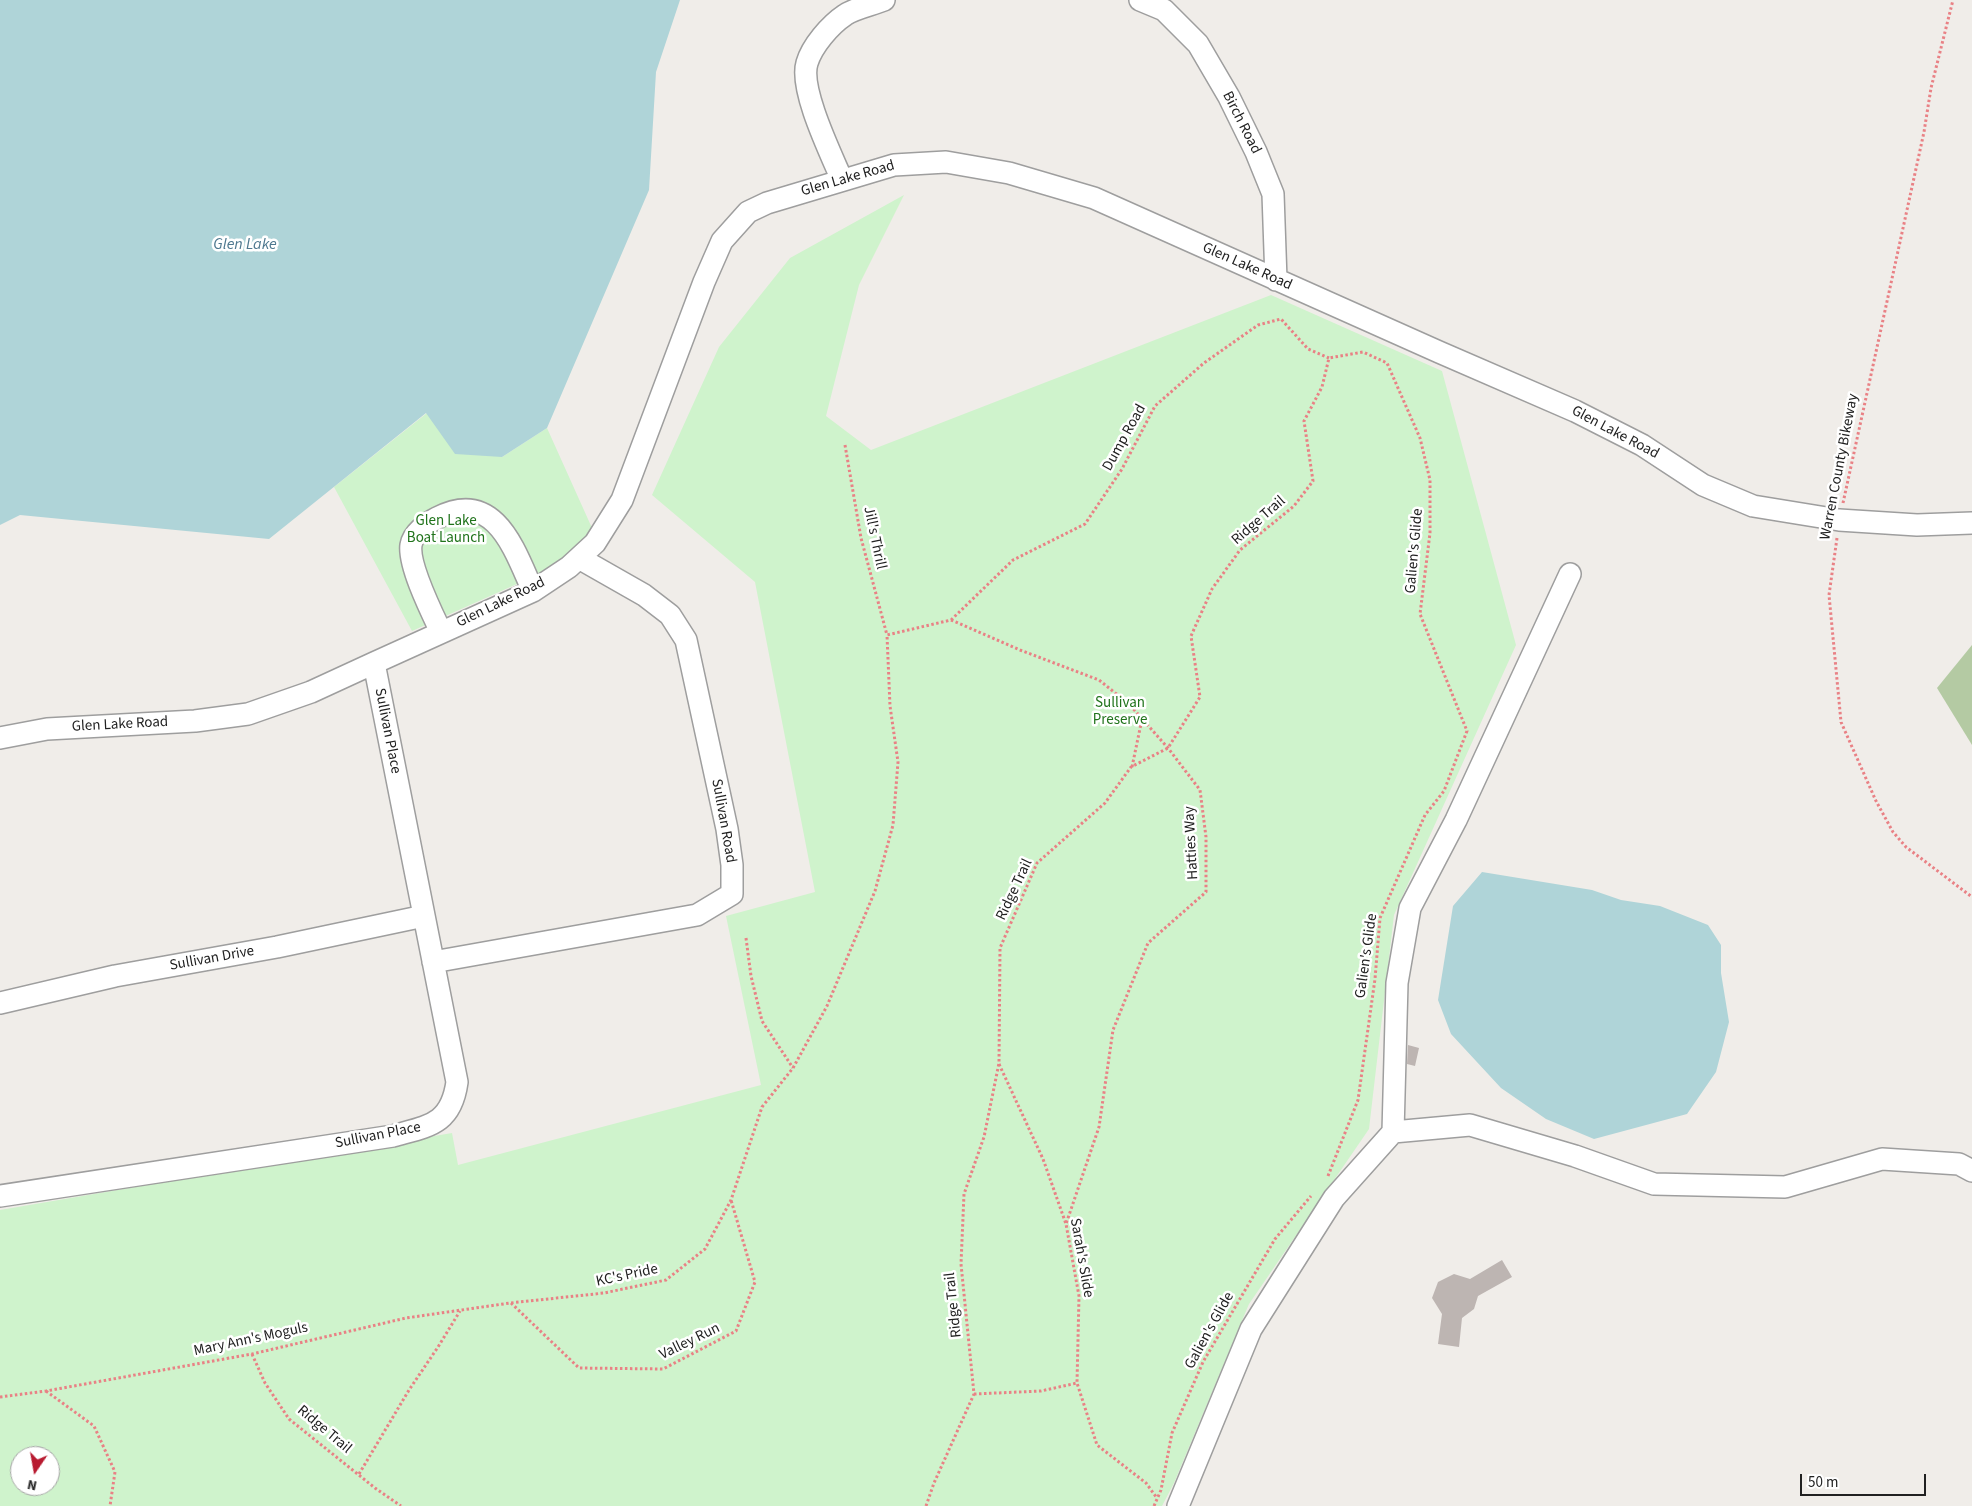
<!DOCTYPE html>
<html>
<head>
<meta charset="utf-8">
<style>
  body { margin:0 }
  #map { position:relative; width:1972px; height:1506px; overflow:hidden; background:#f0ede9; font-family:"Source Sans 3",sans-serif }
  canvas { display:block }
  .north { position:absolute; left:10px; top:1446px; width:50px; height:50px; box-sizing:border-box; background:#fff; border:1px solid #a6a6a6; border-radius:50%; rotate:192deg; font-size:14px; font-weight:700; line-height:20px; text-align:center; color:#212121 }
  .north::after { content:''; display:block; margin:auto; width:18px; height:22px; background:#b81a30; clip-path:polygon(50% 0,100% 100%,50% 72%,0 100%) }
  .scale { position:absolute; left:1800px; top:1474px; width:126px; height:22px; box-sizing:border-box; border:2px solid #212121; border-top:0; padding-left:6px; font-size:15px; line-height:18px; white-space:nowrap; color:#212121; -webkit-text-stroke:4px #fff; paint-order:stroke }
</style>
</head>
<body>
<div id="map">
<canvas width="1972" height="1506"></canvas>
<div class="north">N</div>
<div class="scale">50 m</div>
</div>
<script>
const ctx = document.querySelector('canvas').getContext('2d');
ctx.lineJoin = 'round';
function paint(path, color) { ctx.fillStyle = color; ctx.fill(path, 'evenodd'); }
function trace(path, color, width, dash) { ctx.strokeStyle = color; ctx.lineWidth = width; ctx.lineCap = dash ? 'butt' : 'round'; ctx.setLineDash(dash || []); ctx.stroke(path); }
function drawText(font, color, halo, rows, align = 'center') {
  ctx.font = font + ' "Source Sans 3",sans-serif'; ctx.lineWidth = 5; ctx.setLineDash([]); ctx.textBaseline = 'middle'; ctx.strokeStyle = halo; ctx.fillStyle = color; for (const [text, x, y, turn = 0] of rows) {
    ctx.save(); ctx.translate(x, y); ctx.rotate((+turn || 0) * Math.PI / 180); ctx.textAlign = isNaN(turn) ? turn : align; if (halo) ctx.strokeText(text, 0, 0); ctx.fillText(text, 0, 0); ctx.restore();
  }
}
const forest = new Path2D(`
  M 1972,645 L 1972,745 L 1937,688 Z`);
const park = new Path2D(`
  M 904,195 L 859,285 L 826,416 L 871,450 L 1271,295 L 1442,371 L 1516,645 L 1394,915 L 1369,1129 L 1249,1304 L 1174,1483 L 1162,1506 L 0,1506 L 0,1210 L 452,1133 L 458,1165 L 761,1085 L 726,916 L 815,892 L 755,582 L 652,495 L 719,347 L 790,258 ZM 20,1456 L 50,1456 L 50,1486 L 20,1486 Z
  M 427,413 L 502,457 L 547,428 L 592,528 L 579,549 L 546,571 L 412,631 L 334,487 Z`);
const water = new Path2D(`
  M 0,0 L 680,0 L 656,72 L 649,190 L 547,428 L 502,457 L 455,454 L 426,413 L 269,539 L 20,515 L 0,525 Z
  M 1482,872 L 1592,890 L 1621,900 L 1660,906 L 1708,925 L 1721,945 L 1721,973 L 1729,1022 L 1716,1072 L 1687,1114 L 1594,1139 L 1546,1119 L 1501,1088 L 1451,1034 L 1438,1000 L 1453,906 Z`);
const building = new Path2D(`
  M 1408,1045 L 1419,1048 L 1415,1066 L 1407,1064 Z
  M 1502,1260 L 1512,1277 L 1478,1296 L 1474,1309 L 1462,1318 L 1459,1347 L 1438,1344 L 1442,1314 L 1432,1298 L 1438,1282 L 1454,1274 L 1470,1279 Z`);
const path = new Path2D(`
  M 845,445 L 861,538 L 887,635
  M 1843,503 L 1924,132 L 1931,88 L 1953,0
  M 1837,538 L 1829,595 L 1841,722 L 1876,801 L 1893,832 L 1906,847 L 1972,897
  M 951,620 L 1020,650 L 1099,680 L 1129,704 L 1168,748 L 1200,790 L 1206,837 L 1206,892 L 1148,943 L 1113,1030 L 1099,1127 L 1066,1224
  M 951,620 L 1013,560 L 1085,524 L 1122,469 L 1155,406 L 1204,363 L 1258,325 L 1281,319 L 1308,349 L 1329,358
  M 1132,767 L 1142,719
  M 746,938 L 751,976 L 762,1021 L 793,1068
  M 999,1064 L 1043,1159 L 1066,1224 L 1079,1296 L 1077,1383 L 1097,1445 L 1146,1483 L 1157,1498
  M 1328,1176 L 1358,1100 L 1375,979 L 1380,918 L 1425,815 L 1444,791 L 1467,731 L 1420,614 L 1430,533 L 1430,480 L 1420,438 L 1387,363 L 1363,352 L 1329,358
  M 511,1303 L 579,1368 L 663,1369 L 736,1331 L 755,1282 L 731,1200
  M 252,1354 L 265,1383 L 289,1419 L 375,1488 L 401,1506
  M 46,1391 L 94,1426 L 115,1472 L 110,1506
  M 974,1394 L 1041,1391 L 1077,1383
  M 0,1397 L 46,1391 L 252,1354 L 406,1318 L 510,1303 L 604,1293 L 666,1280 L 705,1249 L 731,1200 L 762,1107 L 793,1068 L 827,1006 L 875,891 L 893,825 L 898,762 L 890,706 L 887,635 L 951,620
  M 359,1474 L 409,1390 L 438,1347 L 460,1311
  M 926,1506 L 934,1483 L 974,1394 L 961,1264 L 964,1194 L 984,1137 L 999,1063 L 1000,948 L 1037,863 L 1105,803 L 1131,767 L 1168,748 L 1200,697 L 1191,636 L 1212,589 L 1240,550 L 1294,506 L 1313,481 L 1304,421 L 1322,387 L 1329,358
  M 1154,1506 L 1161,1490 L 1172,1433 L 1203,1362 L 1275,1239 L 1311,1196`);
const minor = new Path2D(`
  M 1140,0 L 1164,10 L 1198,44 L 1229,97 L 1256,152 L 1273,194 L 1276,280
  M 842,180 C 831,154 799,89 807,63 C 812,46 830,25 845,15 C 855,8 872,5 884,0
  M 441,632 C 432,613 408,565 411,545 C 413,533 427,523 437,518 C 495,488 514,549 533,591
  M 0,738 L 47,729 L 195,721 L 248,714 L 311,692 L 374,663 L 533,591 L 569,567 L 595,543 L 622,500 L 704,282 L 722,241 L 748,212 L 767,203 L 894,165 L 946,162 L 1009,173 L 1094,198 L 1439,352 L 1575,411 L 1642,445 L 1703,485 L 1753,506 L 1839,520 L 1917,525 L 1972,523
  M 433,962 L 697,915 L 732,894 L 732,865 L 727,829 L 686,640 L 670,615 L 644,595 L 579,558
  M 0,1003 L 115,976 L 277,947 L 424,916
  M 1393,1132 L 1470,1125 L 1575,1156 L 1654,1184 L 1785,1187 L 1882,1159 L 1959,1164 L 1972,1171
  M 0,1196 L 393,1136 C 428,1126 451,1125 457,1082 L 374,663
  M 1178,1506 L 1251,1329 L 1334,1198 L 1393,1132 L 1397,983 L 1410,908 L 1456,820 L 1570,574`);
const streetNames = [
  ["Birch Road",1241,123,63],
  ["Glen Lake Road",848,179,-16],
  ["Glen Lake Road",1247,267,24],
  ["Glen Lake Road",1615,433,28],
  ["Dump Road",1125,438,-61],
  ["Warren County Bikeway",1840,467,-79],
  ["Ridge Trail",1259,521,-41],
  ["Jill's Thrill",874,538,78],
  ["Galien's Glide",1415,551,-85],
  ["Glen Lake Road",501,603,-26],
  ["Glen Lake Road",120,725,-3],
  ["Sullivan Place",387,731,79],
  ["Sullivan Road",723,821,80],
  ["Hatties Way",1192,843,-93],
  ["Ridge Trail",1015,890,-65],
  ["Galien's Glide",1367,956,-82],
  ["Sullivan Drive",212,959,-10],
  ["Sullivan Place",378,1136,-11],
  ["Sarah's Slide",1081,1258,80],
  ["KC's Pride",627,1276,-12],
  ["Ridge Trail",954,1305,-96],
  ["Galien's Glide",1210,1331,-61],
  ["Mary Ann's Moguls",251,1340,-12],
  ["Valley Run",690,1342,-26],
  ["Ridge Trail",324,1430,40]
];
const parkNames = [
  ["Glen Lake",446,522],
  ["Boat Launch",446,539],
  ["Sullivan",1120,704],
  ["Preserve",1120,721]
];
const waterNames = [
  ["Glen Lake",245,245]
];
paint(forest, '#b4caa3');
paint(park, '#cff3cc');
paint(water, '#afd4d8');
paint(building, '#bdb5b2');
trace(minor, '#9e9e9e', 24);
trace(path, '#e98185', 3, [2.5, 2.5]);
trace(minor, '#fff', 21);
drawText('15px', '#212121', '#fff', streetNames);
drawText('15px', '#20731b', '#fff', parkNames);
drawText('italic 16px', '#4e788f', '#fff', waterNames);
</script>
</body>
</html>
